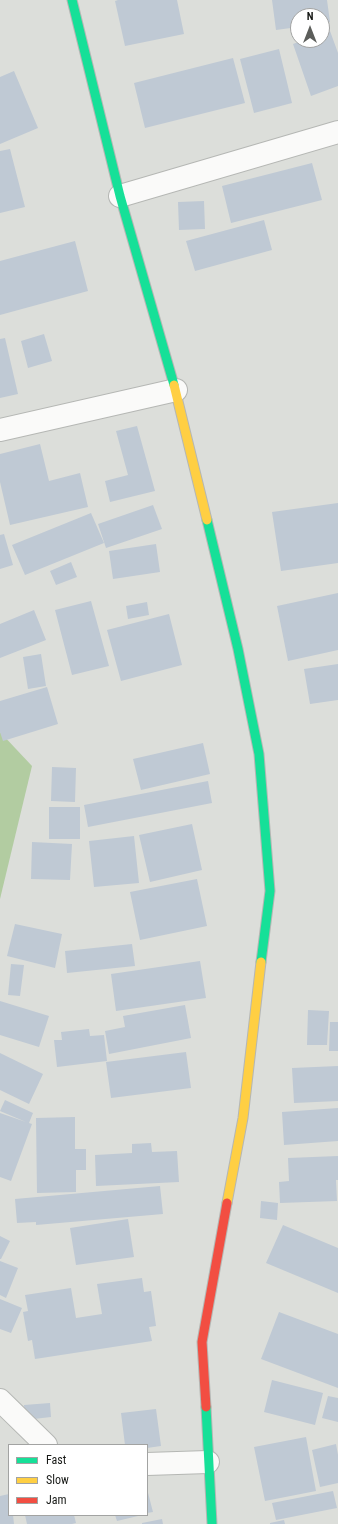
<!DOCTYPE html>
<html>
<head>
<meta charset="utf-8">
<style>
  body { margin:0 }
  #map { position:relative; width:338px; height:1524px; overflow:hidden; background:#dcdeda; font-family:"Roboto Condensed",sans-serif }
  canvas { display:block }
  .legend { position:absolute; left:8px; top:1444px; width:140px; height:72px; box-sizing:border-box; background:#fff; border:1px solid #a2a3a2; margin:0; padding:5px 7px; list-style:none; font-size:12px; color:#171916 }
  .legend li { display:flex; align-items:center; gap:8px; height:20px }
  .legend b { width:20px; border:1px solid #a2a3a2 }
  .north { position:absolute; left:290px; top:8px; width:40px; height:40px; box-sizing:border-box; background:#fff; border:1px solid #a2a3a2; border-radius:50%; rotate:0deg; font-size:11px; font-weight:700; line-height:16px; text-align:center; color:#171916 }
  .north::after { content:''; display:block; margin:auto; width:14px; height:18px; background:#5c5e5b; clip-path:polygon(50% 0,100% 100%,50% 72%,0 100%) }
</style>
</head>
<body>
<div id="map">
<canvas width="338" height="1524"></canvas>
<ul class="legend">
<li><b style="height:5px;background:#16e098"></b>Fast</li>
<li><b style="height:5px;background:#ffcf43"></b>Slow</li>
<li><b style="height:5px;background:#f24e42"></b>Jam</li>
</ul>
<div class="north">N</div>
</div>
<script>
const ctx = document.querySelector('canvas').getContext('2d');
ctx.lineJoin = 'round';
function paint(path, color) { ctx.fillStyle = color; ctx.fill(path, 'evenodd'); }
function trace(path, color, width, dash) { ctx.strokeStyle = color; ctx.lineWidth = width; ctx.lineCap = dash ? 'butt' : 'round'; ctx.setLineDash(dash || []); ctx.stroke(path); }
const forest = new Path2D(`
  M 0,732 L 32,766 L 0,899 Z`);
const building = new Path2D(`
  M 118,0 L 177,0 L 184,34 L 125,46 L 115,1 Z
  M 272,0 L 327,0 L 330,22 L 322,24 L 322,16 L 298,16 L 298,27 L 276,30 Z
  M 330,31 L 338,53 L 338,86 L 311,96 L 293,44 L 304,40 L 322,40 L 322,34 Z
  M 279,49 L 292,103 L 254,113 L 240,59 Z
  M 233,58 L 245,103 L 145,128 L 134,83 Z
  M 14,71 L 38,128 L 0,144 L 0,77 Z
  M 10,149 L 25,207 L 0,213 L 0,151 Z
  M 312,163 L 322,200 L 231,223 L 222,186 Z
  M 204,201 L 205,229 L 179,230 L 178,202 Z
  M 264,220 L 272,250 L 195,271 L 186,241 Z
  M 75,241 L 88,291 L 0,315 L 0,261 Z
  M 44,334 L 52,361 L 28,368 L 21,341 Z
  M 5,338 L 18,394 L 0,398 L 0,339 Z
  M 137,426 L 155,491 L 110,502 L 105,481 L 128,475 L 116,431 Z
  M 40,444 L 49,481 L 80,473 L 88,507 L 10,525 L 0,482 L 0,454 Z
  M 338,503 L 338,563 L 281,571 L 272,512 Z
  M 153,505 L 162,529 L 106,548 L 98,524 Z
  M 91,513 L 104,543 L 25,575 L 12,545 Z
  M 4,534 L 13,565 L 0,569 L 0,535 Z
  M 156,544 L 160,572 L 113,579 L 109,551 Z
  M 71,562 L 77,577 L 56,585 L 50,571 Z
  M 338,593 L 338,650 L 288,661 L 277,606 Z
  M 91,601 L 109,666 L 72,675 L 55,610 Z
  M 147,602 L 149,615 L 128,619 L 126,606 Z
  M 34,610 L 46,640 L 0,658 L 0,624 Z
  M 169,614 L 182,665 L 121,681 L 107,630 Z
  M 41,654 L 46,686 L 28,689 L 23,657 Z
  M 338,664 L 338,700 L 310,704 L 304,669 Z
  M 47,687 L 58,724 L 3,741 L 0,732 L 0,701 Z
  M 203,743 L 210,774 L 141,790 L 133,759 Z
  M 52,767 L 76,768 L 75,802 L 51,801 Z
  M 208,781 L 212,803 L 88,827 L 84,805 Z
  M 49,807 L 80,807 L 80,839 L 49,839 Z
  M 192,824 L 202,870 L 150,882 L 139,835 Z
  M 134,836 L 139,883 L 94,887 L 89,841 Z
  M 32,842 L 72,844 L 70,880 L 31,879 Z
  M 197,879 L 207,926 L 140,940 L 130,892 Z
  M 15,924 L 62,934 L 55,968 L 7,956 Z
  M 132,944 L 135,966 L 67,973 L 65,951 Z
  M 200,961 L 206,998 L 116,1011 L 111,974 Z
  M 11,964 L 24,965 L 20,996 L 8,995 Z
  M 0,1001 L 49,1016 L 39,1047 L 0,1035 Z
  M 185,1005 L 191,1038 L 109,1054 L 105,1031 L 125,1027 L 123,1016 Z
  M 308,1010 L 329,1011 L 327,1045 L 307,1045 Z
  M 330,1022 L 338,1022 L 338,1051 L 329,1051 Z
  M 89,1029 L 90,1036 L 104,1035 L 107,1061 L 57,1067 L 54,1040 L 62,1040 L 61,1032 Z
  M 186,1052 L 191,1088 L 111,1098 L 106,1062 Z
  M 0,1053 L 43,1074 L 29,1104 L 0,1090 Z
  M 338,1066 L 338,1101 L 294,1103 L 292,1068 Z
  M 5,1100 L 33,1113 L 29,1123 L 32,1124 L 11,1181 L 0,1177 L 0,1113 L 26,1122 L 0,1111 Z
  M 338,1108 L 338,1141 L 284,1145 L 282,1112 Z
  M 75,1117 L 75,1149 L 86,1149 L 86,1170 L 76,1170 L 76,1192 L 37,1193 L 36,1118 Z
  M 151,1143 L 152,1152 L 177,1151 L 179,1182 L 96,1186 L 95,1155 L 132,1153 L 132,1144 Z
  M 338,1156 L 338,1180 L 336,1180 L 337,1201 L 280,1203 L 279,1182 L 289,1181 L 288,1158 Z
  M 160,1186 L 163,1214 L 36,1225 L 36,1222 L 17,1223 L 15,1199 Z
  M 261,1201 L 278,1203 L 277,1220 L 260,1218 Z
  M 128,1219 L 134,1257 L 76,1265 L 70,1228 Z
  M 283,1225 L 338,1248 L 338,1293 L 266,1263 Z
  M 0,1236 L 10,1241 L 1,1259 L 0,1259 Z
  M 0,1261 L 18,1268 L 6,1298 L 0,1295 Z
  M 142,1278 L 144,1292 L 151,1291 L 156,1326 L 149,1327 L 152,1341 L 35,1359 L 32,1340 L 28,1341 L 23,1312 L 28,1311 L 25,1295 L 71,1288 L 76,1318 L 102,1314 L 97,1284 Z
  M 0,1299 L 22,1308 L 11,1333 L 0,1329 Z
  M 279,1312 L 338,1334 L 338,1388 L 261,1359 Z
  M 272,1380 L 323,1393 L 315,1425 L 264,1412 Z
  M 328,1396 L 338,1398 L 338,1422 L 322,1418 Z
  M 50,1403 L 51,1417 L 25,1420 L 24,1405 Z
  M 156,1409 L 161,1446 L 147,1448 L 147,1445 L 125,1445 L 121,1413 Z
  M 306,1437 L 316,1491 L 265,1501 L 254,1447 Z
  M 336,1444 L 338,1455 L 338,1483 L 320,1487 L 312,1450 Z
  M 147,1489 L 153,1512 L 147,1513 Z
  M 333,1491 L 337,1508 L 276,1520 L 272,1503 Z
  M 9,1494 L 9,1515 L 13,1515 L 14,1524 L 0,1524 L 0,1496 Z
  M 25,1515 L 74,1515 L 76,1523 L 72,1524 L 27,1524 Z
  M 115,1515 L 138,1515 L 138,1516 L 117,1521 Z
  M 162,1519 L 163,1524 L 142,1524 L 142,1523 Z
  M 284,1520 L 285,1524 L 270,1524 L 270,1523 Z`);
const street = new Path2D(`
  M 120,196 L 338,132
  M 0,430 L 176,390
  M 0,1400 L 46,1445
  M 147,1464 L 208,1462`);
const fast = new Path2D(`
  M 72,0 L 120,196 L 174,385
  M 207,520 L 238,649 L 259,754 L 270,891 L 261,962
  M 206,1407 L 212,1524`);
const slow = new Path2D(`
  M 174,385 L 207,520
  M 227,1203 L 243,1118 L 261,962`);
const jam = new Path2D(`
  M 206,1407 L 202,1342 L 227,1203`);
paint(forest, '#b2cca1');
paint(building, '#bfc9d4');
trace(street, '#b5b7b4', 24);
trace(fast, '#b5b7b4', 11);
trace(slow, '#b5b7b4', 11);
trace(jam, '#b5b7b4', 11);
trace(street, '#fafaf9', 22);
trace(fast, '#16e098', 9);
trace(slow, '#ffcf43', 9);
trace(jam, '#f24e42', 9);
</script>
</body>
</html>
